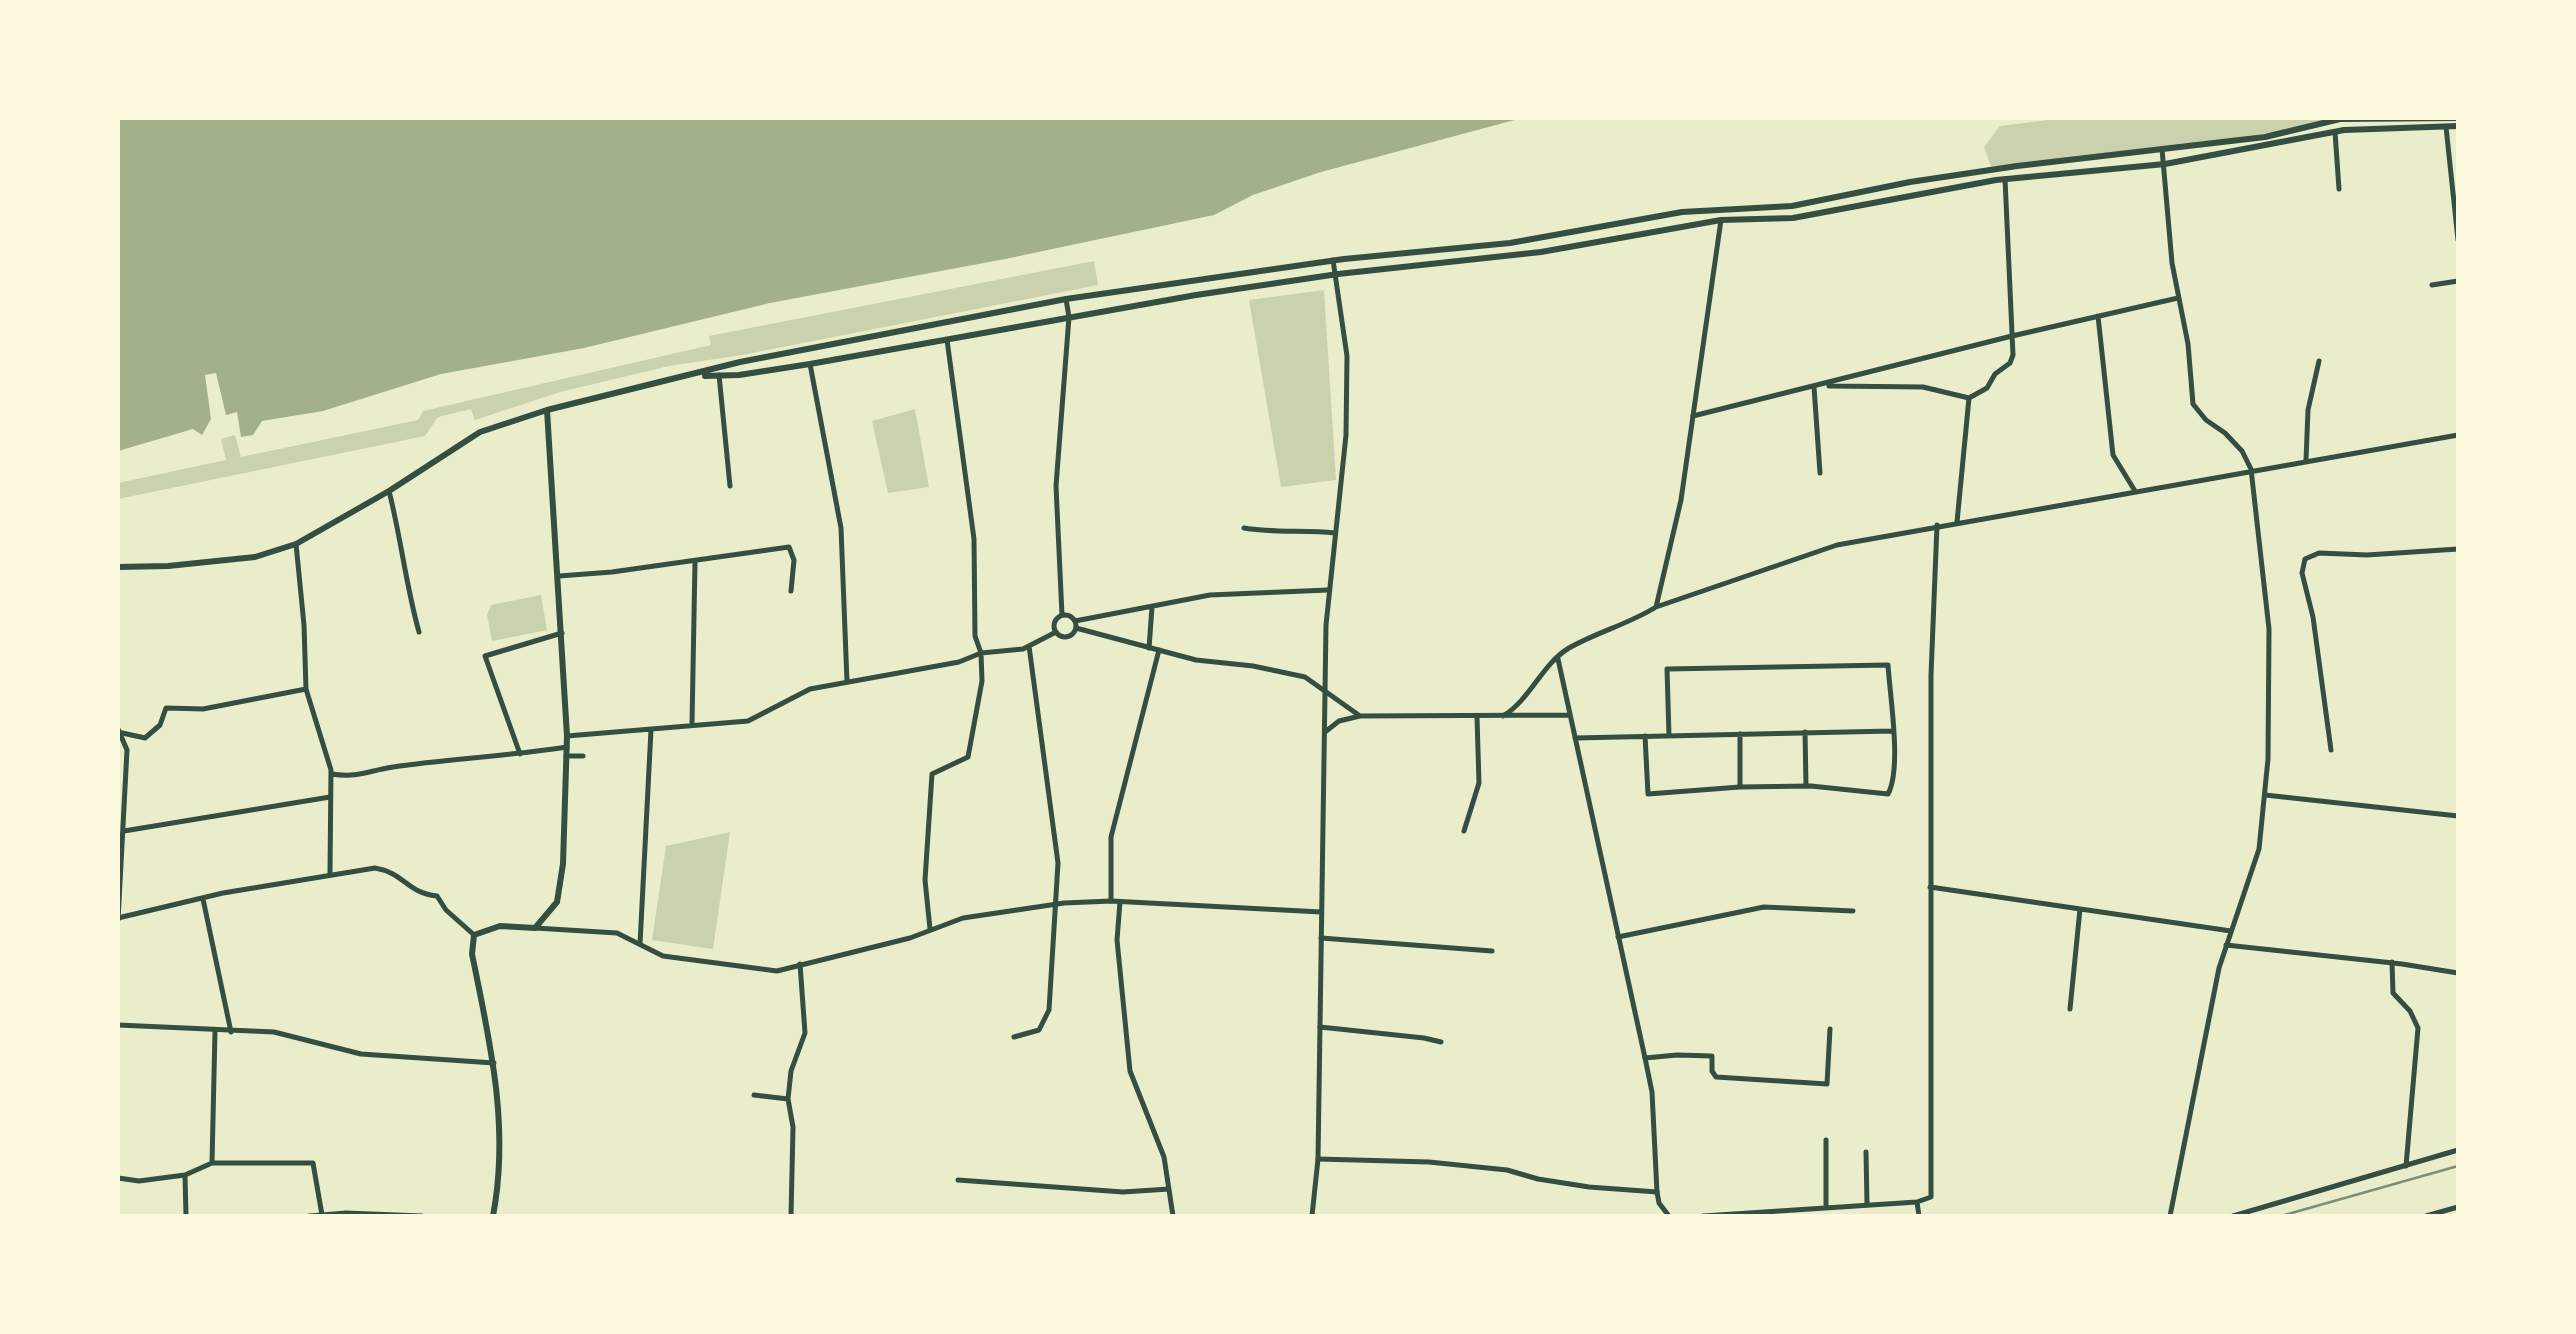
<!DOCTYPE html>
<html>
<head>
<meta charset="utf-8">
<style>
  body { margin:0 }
  #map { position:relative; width:2576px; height:1334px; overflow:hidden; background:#e9edc9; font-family:Helvetica,sans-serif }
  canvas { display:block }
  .frame { position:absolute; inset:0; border:120px solid #fefae0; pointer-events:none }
</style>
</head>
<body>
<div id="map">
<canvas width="2576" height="1334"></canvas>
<div class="frame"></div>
</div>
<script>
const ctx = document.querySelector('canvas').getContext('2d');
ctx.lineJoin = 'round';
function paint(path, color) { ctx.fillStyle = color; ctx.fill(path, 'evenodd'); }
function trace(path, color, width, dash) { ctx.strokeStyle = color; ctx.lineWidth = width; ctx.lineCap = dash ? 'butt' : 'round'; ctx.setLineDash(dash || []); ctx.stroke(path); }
const green = new Path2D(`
  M 2065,118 L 2386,118 L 2340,119 L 2296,129 L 1993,172 L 1984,147 L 2000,126 Z
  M 1094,261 L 1098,285 L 742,355 L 669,366 L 560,392 L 475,420 L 471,409 L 438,417 L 425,436 L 118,499 L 118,483 L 226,460 L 221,439 L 235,435 L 241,457 L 418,420 L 423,411 L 711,345 L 709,336 Z
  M 1324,290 L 1336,480 L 1281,487 L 1249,300 Z
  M 915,409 L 929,487 L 888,493 L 872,421 Z
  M 541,595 L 547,630 L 492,641 L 487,615 L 491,605 Z
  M 730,832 L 713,949 L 652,940 L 666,846 Z`);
const water = new Path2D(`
  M 118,118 L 1522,118 L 1321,172 L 1253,195 L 1214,215 L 1005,259 L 770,303 L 584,348 L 441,374 L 323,411 L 262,421 L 253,435 L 241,437 L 237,412 L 226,415 L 216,373 L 205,375 L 211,419 L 202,435 L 193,429 L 118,451 Z`);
const minor = new Path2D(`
  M 2446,127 L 2458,240
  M 2335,132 L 2339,189
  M 2162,149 L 2172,263 L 2188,344 L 2193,404 L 2206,420 L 2225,433 L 2242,451 L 2251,469 L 2269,629 L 2268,759 L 2259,849 L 2219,968 L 2170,1216
  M 2432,285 L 2458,281
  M 2098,316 L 2113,455 L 2135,491
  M 810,364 L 841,528 L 847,682
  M 719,375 L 730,486
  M 1829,386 L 1923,387 L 1969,398
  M 1814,387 L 1820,473
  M 1693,416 L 2012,336 L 2178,298
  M 2306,460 L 2308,410 L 2319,361
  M 389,491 C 401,538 406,586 419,632
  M 1957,522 L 1969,398 L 1987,388 L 1995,374 L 2010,363 L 2013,355 L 2005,179
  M 1244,528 C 1273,533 1304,530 1335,533
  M 296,544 L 304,625 L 306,689 L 331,770 L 330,873
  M 559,576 L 612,572 L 789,547 L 794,560 L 791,591
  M 1075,621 L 1210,595 L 1328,590
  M 1149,648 L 1152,607
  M 692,724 L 695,562
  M 118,732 L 145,738 L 160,725 L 166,708 L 203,709 L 306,689
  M 1805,732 L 1806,786
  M 567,736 L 748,721 L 810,689 L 959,662 L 981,653 L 1023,649 L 1056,632
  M 1645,736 L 1648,794 L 1740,787
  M 1669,736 L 1667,669 L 1888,665 C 1890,697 1902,768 1888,794 L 1811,786 L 1740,787 L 1740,734
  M 1575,738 L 1892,731
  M 2331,750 L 2313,617 L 2302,573 L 2305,559 L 2319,553 L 2367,555 L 2458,549
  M 520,754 L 485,656 L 562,633
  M 566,756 L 583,756
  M 331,774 C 360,778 367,771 393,767 C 450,759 509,756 567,747
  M 2265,795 L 2458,816
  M 124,831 L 330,797
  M 1464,831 L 1479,783 L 1477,717
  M 1930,887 L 2231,931
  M 203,899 L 231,1032
  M 1111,901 L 1111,837 L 1159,650
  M 1120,902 L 1117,940 L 1130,1071 L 1164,1157 L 1173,1216
  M 118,918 L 223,893 L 375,868 C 405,873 405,892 437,896 L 446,910 L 473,934
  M 930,929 L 925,880 L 932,774 L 968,757 L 982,681 L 981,653 L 975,636 L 974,539 L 947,340
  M 1618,937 L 1764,907 L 1853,911
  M 1321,938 L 1492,951
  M 640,944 L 651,730
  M 2226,945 L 2402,964 L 2458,973
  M 2392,962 L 2393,993 L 2410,1011 L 2418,1028 L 2406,1166
  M 2070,1009 L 2080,909
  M 118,1025 L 274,1032 L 361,1054 L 494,1063
  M 1320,1027 L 1424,1038 L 1441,1042
  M 1014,1037 L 1039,1030 L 1049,1010 L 1058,863 L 1029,646
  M 1645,1058 L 1677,1055 L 1712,1056 L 1712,1071 L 1716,1077 L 1827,1084 L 1830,1029
  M 754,1095 L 788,1099
  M 1866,1152 L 1867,1204
  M 1318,1159 L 1429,1162 L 1507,1170 L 1538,1179 L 1589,1187 L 1657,1192
  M 212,1163 L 313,1163 L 322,1215
  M 118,1178 L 139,1181 L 185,1175
  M 958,1180 L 1123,1192 L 1169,1189
  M 1917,1202 L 1919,1216
  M 1826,1207 L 1826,1140
  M 186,1216 L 185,1175 L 212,1163 L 215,1031
  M 791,1216 L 793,1127 L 788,1099 L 791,1071 L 805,1033 L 800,964
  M 1703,1216 L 1917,1202 L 1931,1197 L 1931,675 L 1937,525
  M 2233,1216 L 2458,1150
  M 2426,1216 L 2458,1207`);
const tertiary = new Path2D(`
  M 1656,607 L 1837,545 L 2458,435
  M 1062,615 L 1056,486 L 1069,317 L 1066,299
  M1054 626a11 11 0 1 1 22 0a11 11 0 1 1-22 0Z
  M 1076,628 L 1196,660 L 1253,666 L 1305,677 L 1360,716 L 1569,715
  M 1558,659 L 1645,1058 L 1652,1092 L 1657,1192 L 1659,1203 L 1669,1216
  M 1503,716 C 1530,700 1542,664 1569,648 C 1597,632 1629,624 1656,607 L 1681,500 L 1721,220
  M 118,729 L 127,750 L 118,920
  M 1325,732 L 1339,721 L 1360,716
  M 535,928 L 617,933 L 663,956 L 777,971 L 910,938 L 963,918 L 1064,903 L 1111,901 L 1321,912
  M 309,1216 L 346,1213 L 422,1216
  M 1312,1216 L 1318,1159 L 1326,625 L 1346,435 L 1347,356 L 1333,260`);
const secondary = new Path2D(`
  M 705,376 L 739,375 L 810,364 L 1196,295 L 1338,274 L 1541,252 L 1721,220 L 1793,218 L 1996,180 L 2165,164 L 2344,130 L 2458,126
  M 118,567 L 168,566 L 255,557 L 296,544 L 389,491 L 480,432 L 547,410 L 740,362 L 1066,299 L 1344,259 L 1510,243 L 1682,212 L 1792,206 L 1910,182 L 2017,166 L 2265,137 L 2340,119 L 2458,118
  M 493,1216 C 510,1127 490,1042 472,954 L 474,935 L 500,926 L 535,928 L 557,902 L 563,864 L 567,736 L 547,410`);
const rail = new Path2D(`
  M 2281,1216 L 2458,1166`);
paint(green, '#cad2ad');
paint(water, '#a3b18a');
trace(minor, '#344e41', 5);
trace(tertiary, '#344e41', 5);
trace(secondary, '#344e41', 6);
trace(rail, '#7c8e77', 2.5);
</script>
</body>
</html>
